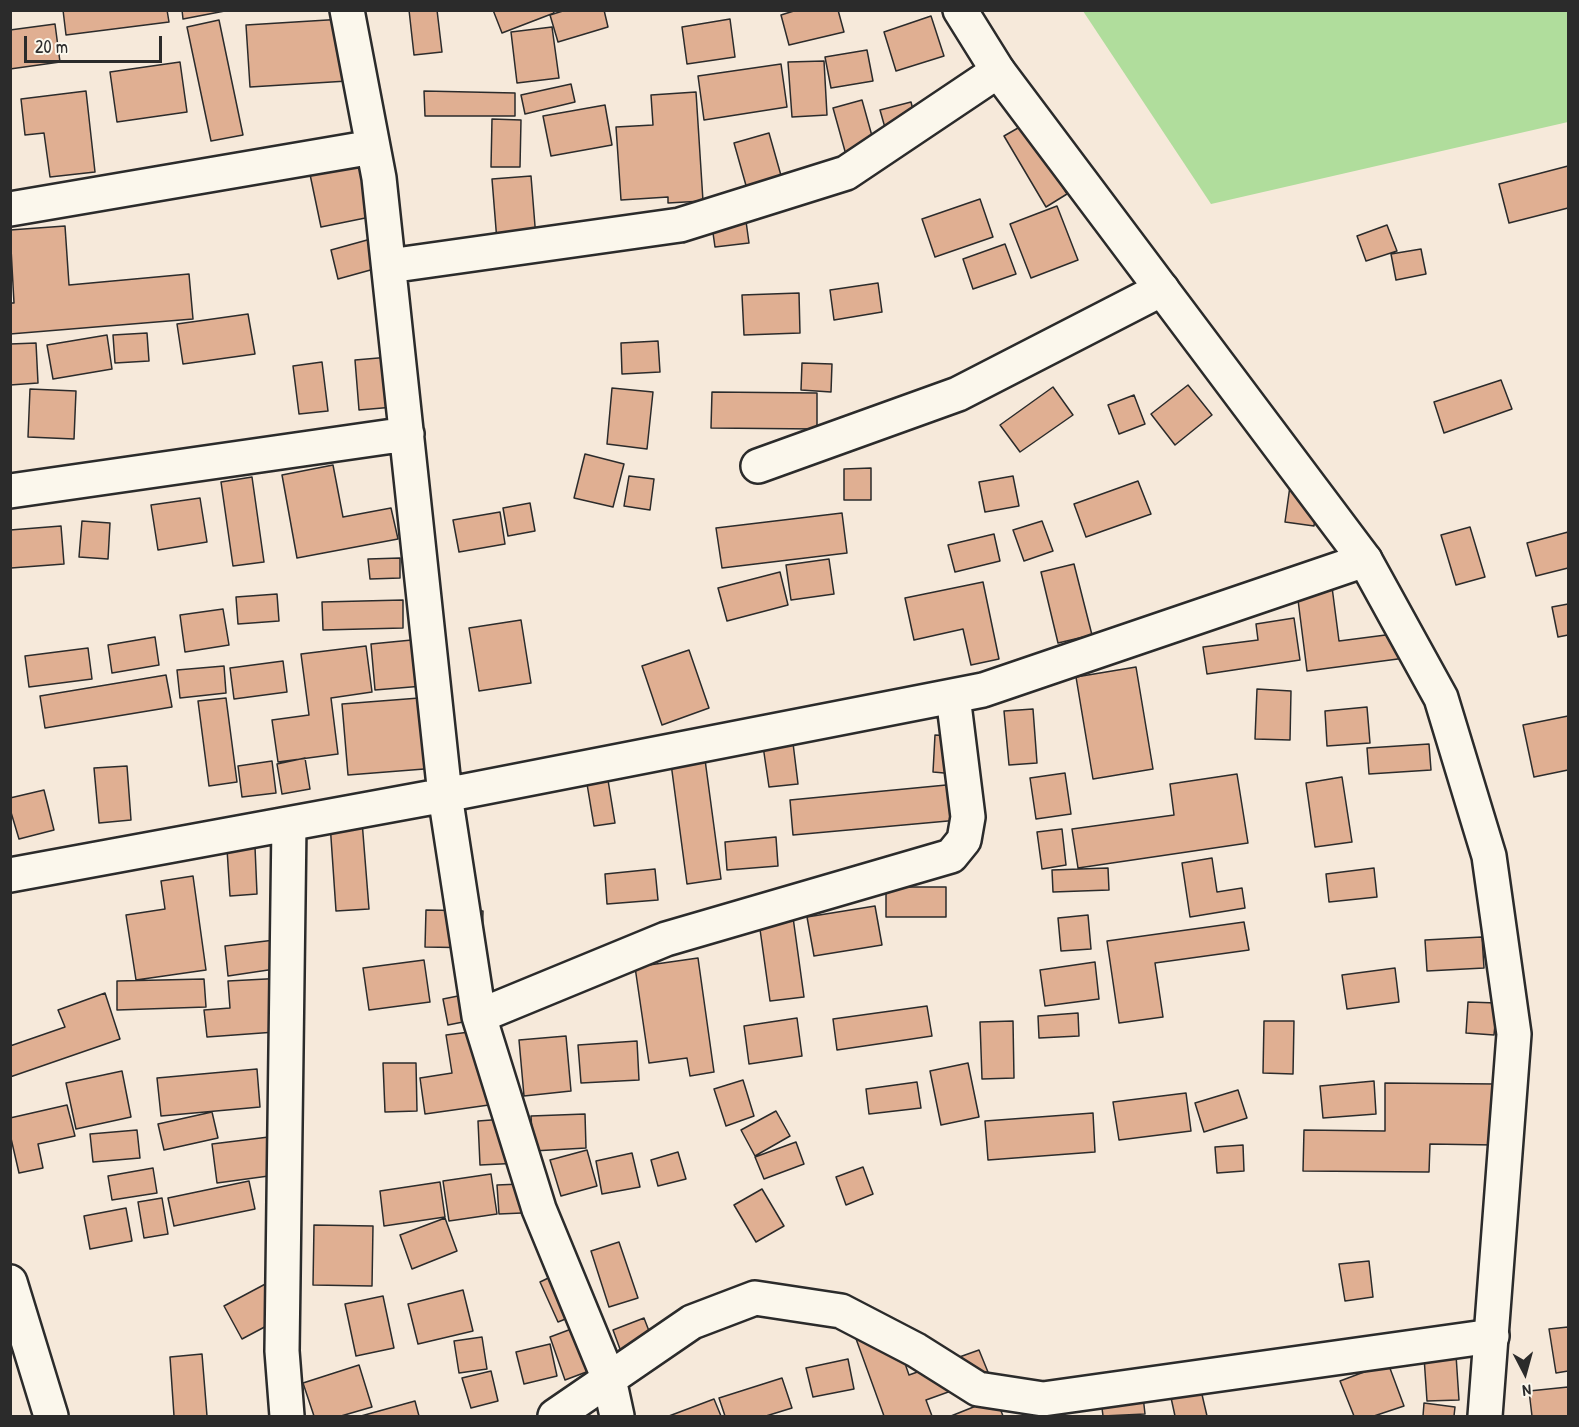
<!DOCTYPE html>
<html>
<head>
<meta charset="utf-8">
<style>
  body { margin:0 }
  #map { position:relative; width:1579px; height:1427px; overflow:hidden; background:#f6e9da; font-family:"Patrick Hand",sans-serif }
  canvas { display:block }
  .frame { position:absolute; inset:0; border:12px solid #2b2b2b; pointer-events:none }
  .north { position:absolute; left:1495px; top:1343px; width:60px; height:60px; -webkit-text-stroke:4px #fbf7ec; paint-order:stroke; rotate:174deg; font-size:16px; font-weight:700; line-height:24px; text-align:center; color:#2b2b2b }
  .north::after { content:''; display:block; margin:auto; width:21px; height:27px; background:#2b2b2b; clip-path:polygon(50% 0,100% 100%,50% 72%,0 100%) }
  .scale { position:absolute; left:24px; top:36px; width:138px; height:27px; box-sizing:border-box; border:3px solid #2b2b2b; border-top:0; padding-left:8px; font-size:18px; line-height:21px; white-space:nowrap; color:#2b2b2b; -webkit-text-stroke:4px #fbf7ec; paint-order:stroke }
</style>
</head>
<body>
<div id="map">
<canvas width="1579" height="1427"></canvas>
<div class="frame"></div>
<div class="north">N</div>
<div class="scale">20 m</div>
</div>
<script>
const ctx = document.querySelector('canvas').getContext('2d');
ctx.lineJoin = 'round';
function paint(path, color) { ctx.fillStyle = color; ctx.fill(path, 'evenodd'); }
function trace(path, color, width, dash) { ctx.strokeStyle = color; ctx.lineWidth = width; ctx.lineCap = dash ? 'butt' : 'round'; ctx.setLineDash(dash || []); ctx.stroke(path); }
const green = new Path2D(`
  M 1083,11 L 1568,11 L 1568,122 L 1211,204 Z`);
const building = new Path2D(`
  M 63,10 L 167,10 L 169,22 L 66,35 Z
  M 182,10 L 230,10 L 183,19 Z
  M 409,10 L 437,10 L 442,52 L 414,55 Z
  M 493,10 L 553,10 L 554,13 L 502,33 Z
  M 566,10 L 604,10 L 608,27 L 558,42 L 550,15 Z
  M 797,10 L 838,10 L 844,32 L 789,45 L 781,15 Z
  M 931,16 L 944,56 L 896,71 L 884,32 Z
  M 360,18 L 364,80 L 250,87 L 246,25 Z
  M 730,19 L 735,57 L 687,64 L 682,27 Z
  M 219,20 L 243,135 L 211,141 L 187,27 Z
  M 55,24 L 60,62 L 10,69 L 10,30 Z
  M 552,27 L 559,78 L 517,83 L 511,32 Z
  M 867,50 L 873,81 L 831,88 L 825,57 Z
  M 824,61 L 827,115 L 792,117 L 788,62 Z
  M 180,62 L 187,112 L 117,122 L 110,72 Z
  M 781,64 L 787,107 L 704,120 L 698,76 Z
  M 571,84 L 575,102 L 525,114 L 521,95 Z
  M 86,91 L 95,172 L 50,177 L 44,133 L 25,135 L 21,99 Z
  M 424,91 L 515,93 L 515,116 L 425,116 Z
  M 696,92 L 703,201 L 668,203 L 668,197 L 621,200 L 616,127 L 653,125 L 651,95 Z
  M 862,100 L 877,154 L 848,162 L 833,108 Z
  M 911,102 L 921,141 L 891,149 L 880,110 Z
  M 605,105 L 612,145 L 551,156 L 543,116 Z
  M 492,119 L 521,120 L 520,167 L 491,167 Z
  M 1025,124 L 1067,194 L 1046,207 L 1004,136 Z
  M 769,133 L 782,179 L 747,189 L 734,143 Z
  M 371,147 L 385,214 L 321,227 L 307,160 Z
  M 1568,166 L 1568,208 L 1509,223 L 1499,184 Z
  M 531,176 L 537,251 L 498,254 L 492,179 Z
  M 980,199 L 993,237 L 935,257 L 922,219 Z
  M 1057,206 L 1078,260 L 1031,278 L 1010,224 Z
  M 745,214 L 749,243 L 715,247 L 711,219 Z
  M 1387,225 L 1397,251 L 1366,261 L 1357,236 Z
  M 65,226 L 69,285 L 189,274 L 193,319 L 10,334 L 10,303 L 14,303 L 10,230 Z
  M 378,237 L 385,266 L 338,279 L 331,250 Z
  M 1005,244 L 1016,274 L 973,289 L 963,259 Z
  M 1421,249 L 1426,274 L 1396,280 L 1391,254 Z
  M 878,283 L 882,312 L 834,320 L 830,290 Z
  M 799,293 L 800,333 L 744,335 L 742,295 Z
  M 248,314 L 255,354 L 183,364 L 177,324 Z
  M 147,333 L 149,361 L 115,363 L 113,335 Z
  M 107,335 L 112,369 L 53,379 L 47,345 Z
  M 658,341 L 660,372 L 622,374 L 621,343 Z
  M 36,343 L 38,383 L 10,385 L 10,344 Z
  M 390,357 L 394,407 L 359,410 L 355,360 Z
  M 322,362 L 328,411 L 299,414 L 293,366 Z
  M 802,363 L 832,364 L 831,392 L 801,390 Z
  M 1501,380 L 1512,409 L 1444,433 L 1434,402 Z
  M 1188,385 L 1212,415 L 1175,445 L 1151,414 Z
  M 1053,387 L 1073,415 L 1020,452 L 1000,425 Z
  M 612,388 L 653,392 L 647,449 L 607,444 Z
  M 30,389 L 76,391 L 74,439 L 28,437 Z
  M 712,392 L 817,393 L 817,429 L 711,428 Z
  M 1134,395 L 1145,424 L 1119,434 L 1108,405 Z
  M 585,454 L 624,464 L 613,507 L 574,498 Z
  M 333,465 L 343,517 L 391,508 L 398,539 L 297,558 L 282,475 Z
  M 871,468 L 871,500 L 844,500 L 844,469 Z
  M 629,476 L 654,479 L 650,510 L 624,506 Z
  M 1013,476 L 1019,506 L 985,512 L 979,482 Z
  M 252,477 L 264,562 L 233,566 L 221,482 Z
  M 1138,481 L 1151,514 L 1086,537 L 1074,504 Z
  M 1290,486 L 1319,490 L 1314,526 L 1285,522 Z
  M 200,498 L 207,542 L 158,550 L 151,505 Z
  M 530,503 L 535,531 L 508,536 L 503,508 Z
  M 500,512 L 505,544 L 459,552 L 453,520 Z
  M 842,513 L 847,553 L 722,568 L 716,528 Z
  M 82,521 L 110,523 L 108,559 L 79,557 Z
  M 1042,521 L 1053,551 L 1024,561 L 1013,530 Z
  M 61,526 L 64,564 L 11,568 L 10,530 Z
  M 1470,527 L 1485,577 L 1456,585 L 1441,535 Z
  M 1568,532 L 1568,568 L 1536,576 L 1527,543 Z
  M 994,534 L 1000,561 L 955,572 L 948,545 Z
  M 400,558 L 400,578 L 370,579 L 368,559 Z
  M 829,559 L 834,594 L 791,600 L 786,565 Z
  M 1074,564 L 1092,635 L 1058,643 L 1041,572 Z
  M 780,572 L 788,605 L 727,621 L 718,588 Z
  M 983,582 L 999,659 L 971,665 L 963,629 L 914,640 L 905,598 Z
  M 1332,587 L 1339,641 L 1409,632 L 1413,657 L 1307,671 L 1297,592 Z
  M 277,594 L 279,621 L 238,624 L 236,597 Z
  M 403,600 L 403,628 L 323,630 L 322,602 Z
  M 1568,604 L 1568,635 L 1558,637 L 1552,607 Z
  M 223,609 L 229,645 L 185,652 L 180,615 Z
  M 1294,618 L 1300,660 L 1207,674 L 1203,647 L 1258,640 L 1256,624 Z
  M 521,620 L 531,683 L 479,691 L 469,628 Z
  M 155,637 L 159,665 L 112,673 L 108,645 Z
  M 432,638 L 435,685 L 375,690 L 371,644 Z
  M 366,646 L 372,692 L 331,698 L 338,754 L 278,762 L 272,720 L 309,715 L 301,654 Z
  M 88,648 L 92,679 L 29,687 L 25,656 Z
  M 689,650 L 709,708 L 662,725 L 642,666 Z
  M 283,661 L 287,692 L 234,699 L 230,668 Z
  M 224,666 L 226,693 L 180,698 L 177,670 Z
  M 1136,667 L 1153,769 L 1093,779 L 1076,677 Z
  M 166,675 L 172,707 L 45,728 L 40,696 Z
  M 1257,689 L 1291,691 L 1290,740 L 1255,739 Z
  M 432,697 L 437,768 L 348,775 L 342,704 Z
  M 226,698 L 237,782 L 209,786 L 198,701 Z
  M 1367,707 L 1370,743 L 1327,746 L 1325,711 Z
  M 1033,709 L 1037,763 L 1009,765 L 1004,711 Z
  M 1568,716 L 1568,770 L 1534,777 L 1523,725 Z
  M 935,735 L 970,737 L 967,775 L 933,772 Z
  M 793,743 L 798,784 L 769,787 L 763,746 Z
  M 1429,744 L 1431,770 L 1369,774 L 1367,748 Z
  M 704,752 L 721,879 L 687,884 L 670,756 Z
  M 305,758 L 310,789 L 282,794 L 277,764 Z
  M 272,761 L 276,793 L 242,797 L 238,766 Z
  M 127,766 L 131,820 L 99,823 L 94,768 Z
  M 1065,773 L 1071,814 L 1036,819 L 1030,778 Z
  M 607,774 L 615,823 L 594,826 L 586,778 Z
  M 1237,774 L 1248,843 L 1078,868 L 1072,829 L 1174,815 L 1170,784 Z
  M 1342,777 L 1352,842 L 1315,847 L 1306,783 Z
  M 967,783 L 970,819 L 793,835 L 790,800 Z
  M 44,790 L 54,830 L 19,839 L 10,809 L 10,798 Z
  M 362,821 L 369,909 L 336,911 L 330,823 Z
  M 1062,829 L 1066,865 L 1042,869 L 1037,832 Z
  M 776,837 L 778,866 L 727,870 L 725,842 Z
  M 255,847 L 257,894 L 230,896 L 227,849 Z
  M 1212,858 L 1217,892 L 1242,888 L 1245,908 L 1190,917 L 1182,863 Z
  M 1108,868 L 1109,890 L 1053,892 L 1052,870 Z
  M 1374,868 L 1377,897 L 1329,902 L 1326,874 Z
  M 655,869 L 658,900 L 607,904 L 605,874 Z
  M 193,876 L 206,970 L 136,980 L 126,915 L 165,909 L 161,881 Z
  M 886,887 L 946,887 L 946,917 L 886,917 Z
  M 875,906 L 882,945 L 814,956 L 807,917 Z
  M 426,910 L 483,911 L 482,948 L 425,947 Z
  M 792,910 L 804,997 L 770,1001 L 758,915 Z
  M 1088,915 L 1091,949 L 1061,951 L 1058,918 Z
  M 1244,922 L 1249,950 L 1155,963 L 1163,1017 L 1119,1023 L 1107,941 Z
  M 1482,937 L 1484,968 L 1427,971 L 1425,940 Z
  M 291,938 L 295,966 L 228,976 L 225,946 Z
  M 698,958 L 714,1072 L 690,1076 L 687,1058 L 649,1063 L 635,967 Z
  M 424,960 L 430,1002 L 369,1010 L 363,968 Z
  M 1095,962 L 1099,999 L 1045,1006 L 1040,970 Z
  M 1395,968 L 1399,1002 L 1347,1009 L 1342,975 Z
  M 285,978 L 289,1031 L 207,1037 L 204,1010 L 230,1008 L 228,981 Z
  M 204,979 L 206,1007 L 117,1010 L 117,981 Z
  M 105,993 L 120,1039 L 10,1077 L 10,1046 L 65,1027 L 58,1010 Z
  M 473,993 L 478,1019 L 448,1025 L 443,999 Z
  M 1468,1002 L 1497,1003 L 1494,1035 L 1466,1033 Z
  M 927,1006 L 932,1036 L 837,1050 L 833,1019 Z
  M 1078,1013 L 1079,1036 L 1039,1038 L 1038,1016 Z
  M 797,1018 L 802,1056 L 749,1064 L 744,1026 Z
  M 1013,1021 L 1014,1078 L 982,1079 L 980,1022 Z
  M 1264,1021 L 1294,1021 L 1293,1074 L 1263,1073 Z
  M 485,1030 L 496,1104 L 425,1114 L 420,1078 L 452,1073 L 446,1035 Z
  M 566,1036 L 571,1091 L 524,1096 L 519,1040 Z
  M 637,1041 L 639,1080 L 581,1083 L 578,1045 Z
  M 383,1063 L 416,1063 L 417,1111 L 385,1112 Z
  M 968,1063 L 979,1117 L 941,1125 L 930,1071 Z
  M 257,1069 L 260,1107 L 161,1116 L 157,1078 Z
  M 122,1071 L 131,1117 L 76,1129 L 66,1083 Z
  M 743,1080 L 754,1116 L 726,1126 L 714,1089 Z
  M 1374,1081 L 1376,1114 L 1323,1118 L 1320,1086 Z
  M 917,1082 L 921,1108 L 869,1114 L 866,1089 Z
  M 1385,1083 L 1496,1084 L 1495,1145 L 1430,1144 L 1429,1172 L 1303,1171 L 1304,1130 L 1385,1131 Z
  M 1238,1090 L 1247,1118 L 1204,1132 L 1195,1103 Z
  M 1186,1093 L 1191,1131 L 1119,1140 L 1113,1102 Z
  M 67,1105 L 75,1136 L 38,1144 L 43,1168 L 19,1173 L 10,1134 L 10,1118 Z
  M 776,1111 L 790,1136 L 755,1156 L 741,1130 Z
  M 212,1112 L 218,1138 L 164,1150 L 158,1124 Z
  M 1093,1113 L 1095,1152 L 988,1160 L 985,1121 Z
  M 585,1114 L 586,1148 L 533,1151 L 531,1116 Z
  M 518,1118 L 521,1163 L 480,1165 L 478,1121 Z
  M 137,1130 L 140,1158 L 93,1162 L 90,1134 Z
  M 293,1134 L 298,1172 L 217,1183 L 212,1144 Z
  M 796,1142 L 804,1164 L 764,1179 L 755,1157 Z
  M 1243,1145 L 1244,1171 L 1217,1173 L 1215,1147 Z
  M 587,1150 L 597,1186 L 561,1196 L 550,1160 Z
  M 678,1152 L 686,1179 L 658,1186 L 651,1160 Z
  M 632,1153 L 640,1187 L 602,1194 L 596,1161 Z
  M 863,1167 L 873,1194 L 846,1205 L 836,1177 Z
  M 153,1168 L 157,1193 L 112,1200 L 108,1176 Z
  M 491,1174 L 497,1214 L 449,1221 L 443,1181 Z
  M 249,1181 L 255,1209 L 174,1226 L 168,1198 Z
  M 440,1182 L 445,1217 L 384,1226 L 380,1191 Z
  M 544,1183 L 545,1212 L 499,1214 L 497,1185 Z
  M 762,1189 L 784,1226 L 756,1242 L 734,1205 Z
  M 162,1198 L 168,1234 L 144,1238 L 138,1202 Z
  M 126,1208 L 132,1241 L 90,1249 L 84,1216 Z
  M 445,1218 L 457,1251 L 412,1269 L 400,1235 Z
  M 314,1225 L 373,1226 L 372,1286 L 313,1285 Z
  M 619,1242 L 638,1298 L 609,1307 L 591,1251 Z
  M 1369,1261 L 1373,1297 L 1345,1301 L 1339,1264 Z
  M 565,1270 L 583,1312 L 558,1322 L 540,1282 Z
  M 271,1281 L 289,1314 L 242,1339 L 224,1306 Z
  M 463,1290 L 473,1331 L 418,1344 L 408,1304 Z
  M 383,1296 L 394,1348 L 356,1356 L 345,1304 Z
  M 644,1318 L 659,1357 L 627,1368 L 613,1330 Z
  M 590,1322 L 605,1365 L 565,1380 L 550,1337 Z
  M 891,1323 L 909,1375 L 979,1350 L 990,1377 L 926,1400 L 932,1416 L 884,1416 L 855,1336 Z
  M 1568,1327 L 1568,1371 L 1556,1373 L 1549,1329 Z
  M 482,1337 L 487,1369 L 459,1373 L 454,1341 Z
  M 1455,1340 L 1459,1400 L 1427,1401 L 1423,1342 Z
  M 550,1344 L 557,1376 L 524,1384 L 516,1352 Z
  M 202,1354 L 207,1416 L 174,1416 L 170,1357 Z
  M 848,1359 L 854,1389 L 813,1397 L 806,1368 Z
  M 1388,1363 L 1404,1406 L 1374,1416 L 1354,1416 L 1340,1381 Z
  M 359,1365 L 372,1407 L 341,1416 L 314,1416 L 303,1383 Z
  M 491,1371 L 498,1401 L 471,1408 L 462,1378 Z
  M 782,1378 L 792,1408 L 766,1416 L 725,1416 L 719,1398 Z
  M 1200,1386 L 1207,1416 L 1175,1416 L 1170,1393 Z
  M 1142,1387 L 1145,1414 L 1103,1416 L 1100,1392 Z
  M 1568,1387 L 1568,1416 L 1532,1416 L 1529,1391 Z
  M 996,1398 L 1003,1416 L 951,1416 Z
  M 714,1399 L 721,1416 L 669,1416 Z
  M 415,1401 L 419,1416 L 361,1416 Z
  M 1424,1403 L 1455,1407 L 1454,1416 L 1423,1416 Z`);
const minor = new Path2D(`
  M 347,10 L 379,178 L 445,795 L 479,1016 L 539,1209 L 609,1379 L 617,1416
  M 10,209 L 373,147
  M 389,266 L 680,225 L 846,173 L 998,71
  M 758,466 L 958,394 L 1162,289
  M 10,491 L 407,434
  M 10,875 L 445,795 L 983,690 L 1365,560
  M 479,1016 L 666,939 L 951,856 L 964,840 L 968,817 L 953,696
  M 10,1282 L 51,1416
  M 287,1416 L 282,1351 L 289,824
  M 555,1416 L 692,1322 L 755,1298 L 841,1311 L 916,1350 L 978,1389 L 1043,1399 L 1492,1336`);
const tertiary = new Path2D(`
  M 960,10 L 998,71 L 1365,560 L 1441,698 L 1489,856 L 1514,1034 L 1485,1416`);
paint(green, '#b0dd9c');
paint(building, '#e0af92');
trace(building, '#2b2b2b', 1.5);
trace(minor, '#2b2b2b', 38);
trace(tertiary, '#2b2b2b', 38);
trace(minor, '#fbf7ec', 33);
trace(tertiary, '#fbf7ec', 33);
</script>
</body>
</html>
